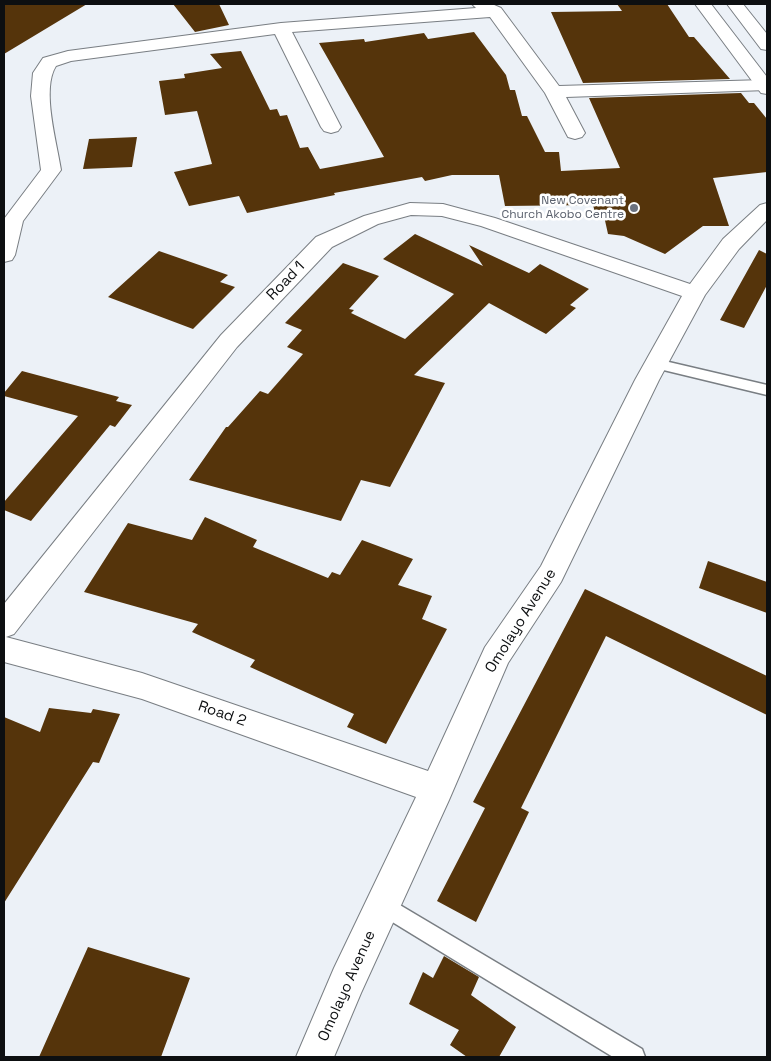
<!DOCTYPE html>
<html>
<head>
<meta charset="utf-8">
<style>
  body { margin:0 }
  #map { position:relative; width:771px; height:1061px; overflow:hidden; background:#ecf1f7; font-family:"Space Grotesk",sans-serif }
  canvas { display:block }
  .frame { position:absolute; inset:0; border:5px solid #0d0f11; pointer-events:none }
</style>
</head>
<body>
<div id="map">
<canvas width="771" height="1061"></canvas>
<div class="frame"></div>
</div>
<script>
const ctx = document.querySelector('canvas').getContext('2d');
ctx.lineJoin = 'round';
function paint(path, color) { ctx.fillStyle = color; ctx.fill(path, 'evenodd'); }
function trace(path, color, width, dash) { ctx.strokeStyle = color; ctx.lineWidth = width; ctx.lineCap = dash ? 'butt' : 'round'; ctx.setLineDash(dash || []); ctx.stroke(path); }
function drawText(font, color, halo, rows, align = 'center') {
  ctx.font = font + ' "Space Grotesk",sans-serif'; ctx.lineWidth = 5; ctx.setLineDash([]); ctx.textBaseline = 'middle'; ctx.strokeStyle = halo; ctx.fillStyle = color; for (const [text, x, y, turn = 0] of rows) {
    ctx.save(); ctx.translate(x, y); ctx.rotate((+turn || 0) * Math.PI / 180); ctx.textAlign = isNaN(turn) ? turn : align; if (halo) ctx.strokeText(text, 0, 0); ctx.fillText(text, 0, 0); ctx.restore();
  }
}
const building = new Path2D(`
  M 4,4 L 87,4 L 4,54 Z
  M 173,4 L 219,4 L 229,25 L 195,32 Z
  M 617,4 L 667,4 L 689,37 L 694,37 L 730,79 L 583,83 L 551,12 L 622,11 Z
  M 474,32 L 506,75 L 510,90 L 515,90 L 522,116 L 527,116 L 545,152 L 559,152 L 561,171 L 620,168 L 589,98 L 741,93 L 749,103 L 754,103 L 767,119 L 767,172 L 713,178 L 729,226 L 703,226 L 665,254 L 624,236 L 608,234 L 604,216 L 596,216 L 593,205 L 505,206 L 499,175 L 452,175 L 425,181 L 422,177 L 334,193 L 335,195 L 247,213 L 239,196 L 189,206 L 174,172 L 212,164 L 197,111 L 165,115 L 159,81 L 185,78 L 184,74 L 222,68 L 210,54 L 241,51 L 270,110 L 277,109 L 280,116 L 287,115 L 300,148 L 308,147 L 320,169 L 384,157 L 319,43 L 364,39 L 365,42 L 424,33 L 428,39 Z
  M 137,137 L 132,167 L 83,169 L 89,139 Z
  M 415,234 L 483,266 L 469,245 L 529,273 L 540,264 L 589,289 L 570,305 L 576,308 L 546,334 L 489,303 L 414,375 L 445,383 L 390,487 L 361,480 L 341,521 L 189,480 L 226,427 L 228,427 L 260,391 L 268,394 L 303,354 L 287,347 L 302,330 L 285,323 L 343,263 L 379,276 L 349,309 L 354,310 L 351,313 L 405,339 L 454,294 L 383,259 Z
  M 759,250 L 767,254 L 767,285 L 744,328 L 720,320 Z
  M 159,251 L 228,275 L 220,282 L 235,287 L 193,329 L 108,297 Z
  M 22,371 L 119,397 L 116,401 L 132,405 L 115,427 L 110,425 L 31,521 L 4,510 L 4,502 L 78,416 L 4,396 L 4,393 Z
  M 205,517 L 257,540 L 253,547 L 328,578 L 332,572 L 340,575 L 362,540 L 413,559 L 398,585 L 432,596 L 422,619 L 447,629 L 386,744 L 347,727 L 354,714 L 250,667 L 255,660 L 192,632 L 198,624 L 84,592 L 128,523 L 192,540 Z
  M 708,561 L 767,582 L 767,613 L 699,588 Z
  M 585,589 L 767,676 L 767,715 L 606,636 L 521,808 L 529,812 L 476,922 L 437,901 L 485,808 L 473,802 Z
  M 49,708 L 91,713 L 93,709 L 120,714 L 99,763 L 93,762 L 4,903 L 4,717 L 40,732 Z
  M 88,947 L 190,978 L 161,1057 L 39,1057 Z
  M 444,956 L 479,977 L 471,995 L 516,1027 L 499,1057 L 467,1057 L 450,1045 L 459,1030 L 409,1004 L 423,972 L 433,978 Z`);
const lane = new Path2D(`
  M 656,359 L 767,385 L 767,395 L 651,367 L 649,364 L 651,361 Z
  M 383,895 L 642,1049 L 645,1057 L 613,1057 L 376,912 L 373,905 L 376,898 Z`);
const street = new Path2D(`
  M 472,4 L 492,4 L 501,8 L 559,86 L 764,80 L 767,80 L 767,90 L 566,97 L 585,133 L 582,137 L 575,139 L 568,137 L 545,93 L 490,17 L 292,32 L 341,127 L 338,131 L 331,133 L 324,131 L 321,127 L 275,34 L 71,61 L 56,66 C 41,89 57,143 61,170 L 23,221 L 15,255 L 12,260 L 4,262 L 4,219 L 41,170 L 31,96 L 33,73 L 43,58 L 68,51 L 281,23 L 476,8 Z
  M 410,203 L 443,204 L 495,218 L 690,284 L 723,239 L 760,205 L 767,203 L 767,220 L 739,249 L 705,295 L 659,380 L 561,582 L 508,663 L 449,800 L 361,993 L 334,1057 L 296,1057 L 334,968 L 416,797 L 142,699 L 4,662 L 4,604 L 221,335 L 316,237 L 364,216 ZM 411,215 L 442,216 L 481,226 L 682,296 L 635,380 L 541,566 L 485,647 L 428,771 L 142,673 L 6,637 L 14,634 L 237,347 L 332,247 L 378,224 Z`);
const secondary = new Path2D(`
  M 695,4 L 711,4 L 767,77 L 767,94 L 761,93 Z
  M 727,4 L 743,4 L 767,34 L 767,50 L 761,49 Z`);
const markers = [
  [634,208,5,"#6b7280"]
];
const farWorshipnames = [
  ["New Covenant",624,201],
  ["Church Akobo Centre",624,215]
];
const streetNames = [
  ["Road 1",286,281,-46],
  ["Omolayo Avenue",521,621,-58],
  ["Road 2",222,714,19],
  ["Omolayo Avenue",347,986,-66]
];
paint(building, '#55340b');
trace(lane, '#797e83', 3);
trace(street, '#797e83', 2);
trace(secondary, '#797e83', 2);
paint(lane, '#fff');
paint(street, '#fff');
paint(secondary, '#fff');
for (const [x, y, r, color] of markers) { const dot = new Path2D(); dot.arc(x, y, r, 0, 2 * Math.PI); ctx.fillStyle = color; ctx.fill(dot); trace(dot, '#fff', 2); }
drawText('12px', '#5b616d', '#fff', farWorshipnames, 'right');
drawText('15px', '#0d0f11', '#fff', streetNames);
</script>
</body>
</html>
